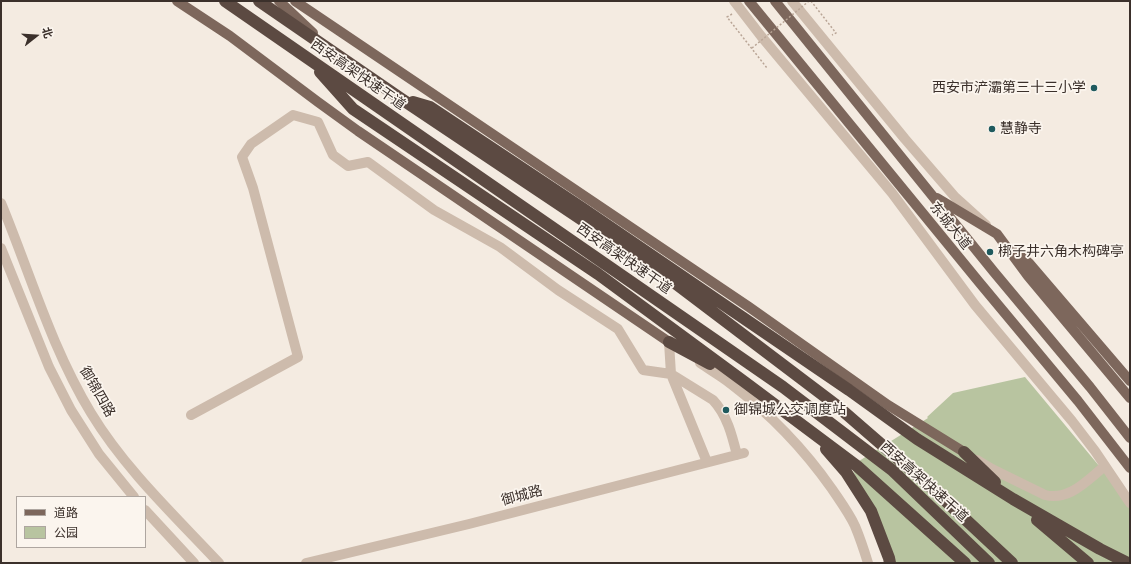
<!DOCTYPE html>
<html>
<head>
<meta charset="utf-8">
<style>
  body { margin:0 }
  #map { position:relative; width:1131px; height:564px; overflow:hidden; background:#f4ebe1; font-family:"Open Sans","Noto Sans SC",sans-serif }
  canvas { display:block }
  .frame { position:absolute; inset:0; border:2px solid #3b302b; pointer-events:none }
  .legend { position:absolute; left:16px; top:496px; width:130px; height:52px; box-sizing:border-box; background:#fbf5ee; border:1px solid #aea6a0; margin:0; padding:5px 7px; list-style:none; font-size:12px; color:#3b302b }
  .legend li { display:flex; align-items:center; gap:8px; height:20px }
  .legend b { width:20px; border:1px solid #aea6a0 }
  .north { position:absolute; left:16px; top:16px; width:40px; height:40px; -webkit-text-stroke:3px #fbf5ee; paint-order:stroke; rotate:73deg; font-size:11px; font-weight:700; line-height:16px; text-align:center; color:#3b302b }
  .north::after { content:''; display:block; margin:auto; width:14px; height:18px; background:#3b302b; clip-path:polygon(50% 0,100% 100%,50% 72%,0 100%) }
</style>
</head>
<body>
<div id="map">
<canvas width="1131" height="564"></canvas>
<div class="frame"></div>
<ul class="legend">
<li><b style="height:5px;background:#7d675c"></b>道路</li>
<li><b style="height:11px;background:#b8c4a0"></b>公园</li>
</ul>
<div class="north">北</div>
</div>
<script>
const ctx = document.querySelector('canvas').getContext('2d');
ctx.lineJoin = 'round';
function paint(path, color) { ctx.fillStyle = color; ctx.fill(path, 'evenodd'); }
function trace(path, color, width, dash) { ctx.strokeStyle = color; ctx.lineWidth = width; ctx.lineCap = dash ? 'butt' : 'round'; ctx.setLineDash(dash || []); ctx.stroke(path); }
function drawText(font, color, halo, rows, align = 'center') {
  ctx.font = font + ' "Open Sans","Noto Sans SC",sans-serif'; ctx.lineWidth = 3.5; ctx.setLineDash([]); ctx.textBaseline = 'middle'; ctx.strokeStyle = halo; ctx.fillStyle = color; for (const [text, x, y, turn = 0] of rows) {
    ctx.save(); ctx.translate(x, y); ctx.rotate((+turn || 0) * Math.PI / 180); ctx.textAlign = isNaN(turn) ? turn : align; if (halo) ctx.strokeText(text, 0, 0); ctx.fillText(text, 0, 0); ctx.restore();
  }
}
const green = new Path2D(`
  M 1025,377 L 1130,503 L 1130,563 L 890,563 L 871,511 L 851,466 L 928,418 L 927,417 L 953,393 Z`);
const path = new Path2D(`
  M 811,1 L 836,33 L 832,35
  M 732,14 L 727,17 L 767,68`);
const minor = new Path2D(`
  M 734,1 L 761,36 L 892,193 L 975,305 L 1072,421 L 1095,451 L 1130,503
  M 792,1 L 905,139 L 955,197 L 986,225
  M 1,203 C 30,273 51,347 91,413 C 125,469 174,515 219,563
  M 1,248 L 49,367 L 71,410 L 99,454 L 134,497
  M 669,342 L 671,374 L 707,462
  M 700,363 C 710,370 721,376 731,384 C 769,413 804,449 832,489 C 840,501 849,513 855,526 C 860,538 864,550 868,563
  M 191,415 L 298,357 L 253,188 L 242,157 L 251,144 L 293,115 L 318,122 L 333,155 L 348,166 L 368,162 L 434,210 L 500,247 L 558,290 L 618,329 L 643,370 L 671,374 L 713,400 C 727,415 732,435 737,455
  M 977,460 L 992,469 L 1045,495 C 1070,501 1087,480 1105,466
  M 145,510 L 194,563
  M 306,563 L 469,524 L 744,453`);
const major = new Path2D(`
  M 177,1 L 230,36 L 318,102 L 358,131 L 669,342
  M 279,1 L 313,33
  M 295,1 L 749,307 L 888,405 L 964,452
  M 749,1 L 979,282 L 1078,401 L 1130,468
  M 775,1 L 994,272 L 1090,387 L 1130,438
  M 937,198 L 997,234 L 1028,276 L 1130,398
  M 1014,250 L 1029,263 L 1130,381`);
const highway = new Path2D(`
  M 225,1 L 783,387 L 892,470 L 989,563
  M 259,1 L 400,98 L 663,274 L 836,405 L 934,490 L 1012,563
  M 320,72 L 353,109 L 598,274 L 746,383 L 857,466 L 965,563
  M 413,102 L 430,107 L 582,208 L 849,390 L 917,439 L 1013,499 L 1100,549 L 1128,563
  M 669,342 L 710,364
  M 826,449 L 846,472 L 871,511 L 889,558 L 890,563
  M 964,452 L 995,482
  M 1037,520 L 1088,563`);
const pathBridge = new Path2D(`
  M 752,48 L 809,1`);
const markers = [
  [1094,88,4,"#1f5a5e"],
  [992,129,4,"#1f5a5e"],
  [990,252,4,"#1f5a5e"],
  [726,410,4,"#1f5a5e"]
];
const streetNames = [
  ["西安高架快速干道",358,75,35],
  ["东城大道",950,226,51],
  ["西安高架快速干道",624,259,35],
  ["御锦四路",97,392,60],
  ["西安高架快速干道",924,482,42],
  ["御城路",522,496,-15]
];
const poiNames = [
  ["西安市浐灞第三十三小学",1086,88,"right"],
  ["慧静寺",1000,129],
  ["梆子井六角木构碑亭",998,252],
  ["御锦城公交调度站",734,410]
];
paint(green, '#b8c4a0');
trace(path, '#b9a596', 1.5, [2, 2]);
trace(minor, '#cdbbac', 10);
trace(major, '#7d675c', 10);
trace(highway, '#5c4a42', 12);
trace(pathBridge, '#b9a596', 1.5, [2, 2]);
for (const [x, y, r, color] of markers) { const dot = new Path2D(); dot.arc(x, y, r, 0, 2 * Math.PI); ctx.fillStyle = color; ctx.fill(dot); trace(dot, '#fbf5ee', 1.5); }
drawText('14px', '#3b302b', '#fbf5ee', streetNames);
drawText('14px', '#3b302b', '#fbf5ee', poiNames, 'left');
</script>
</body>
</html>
